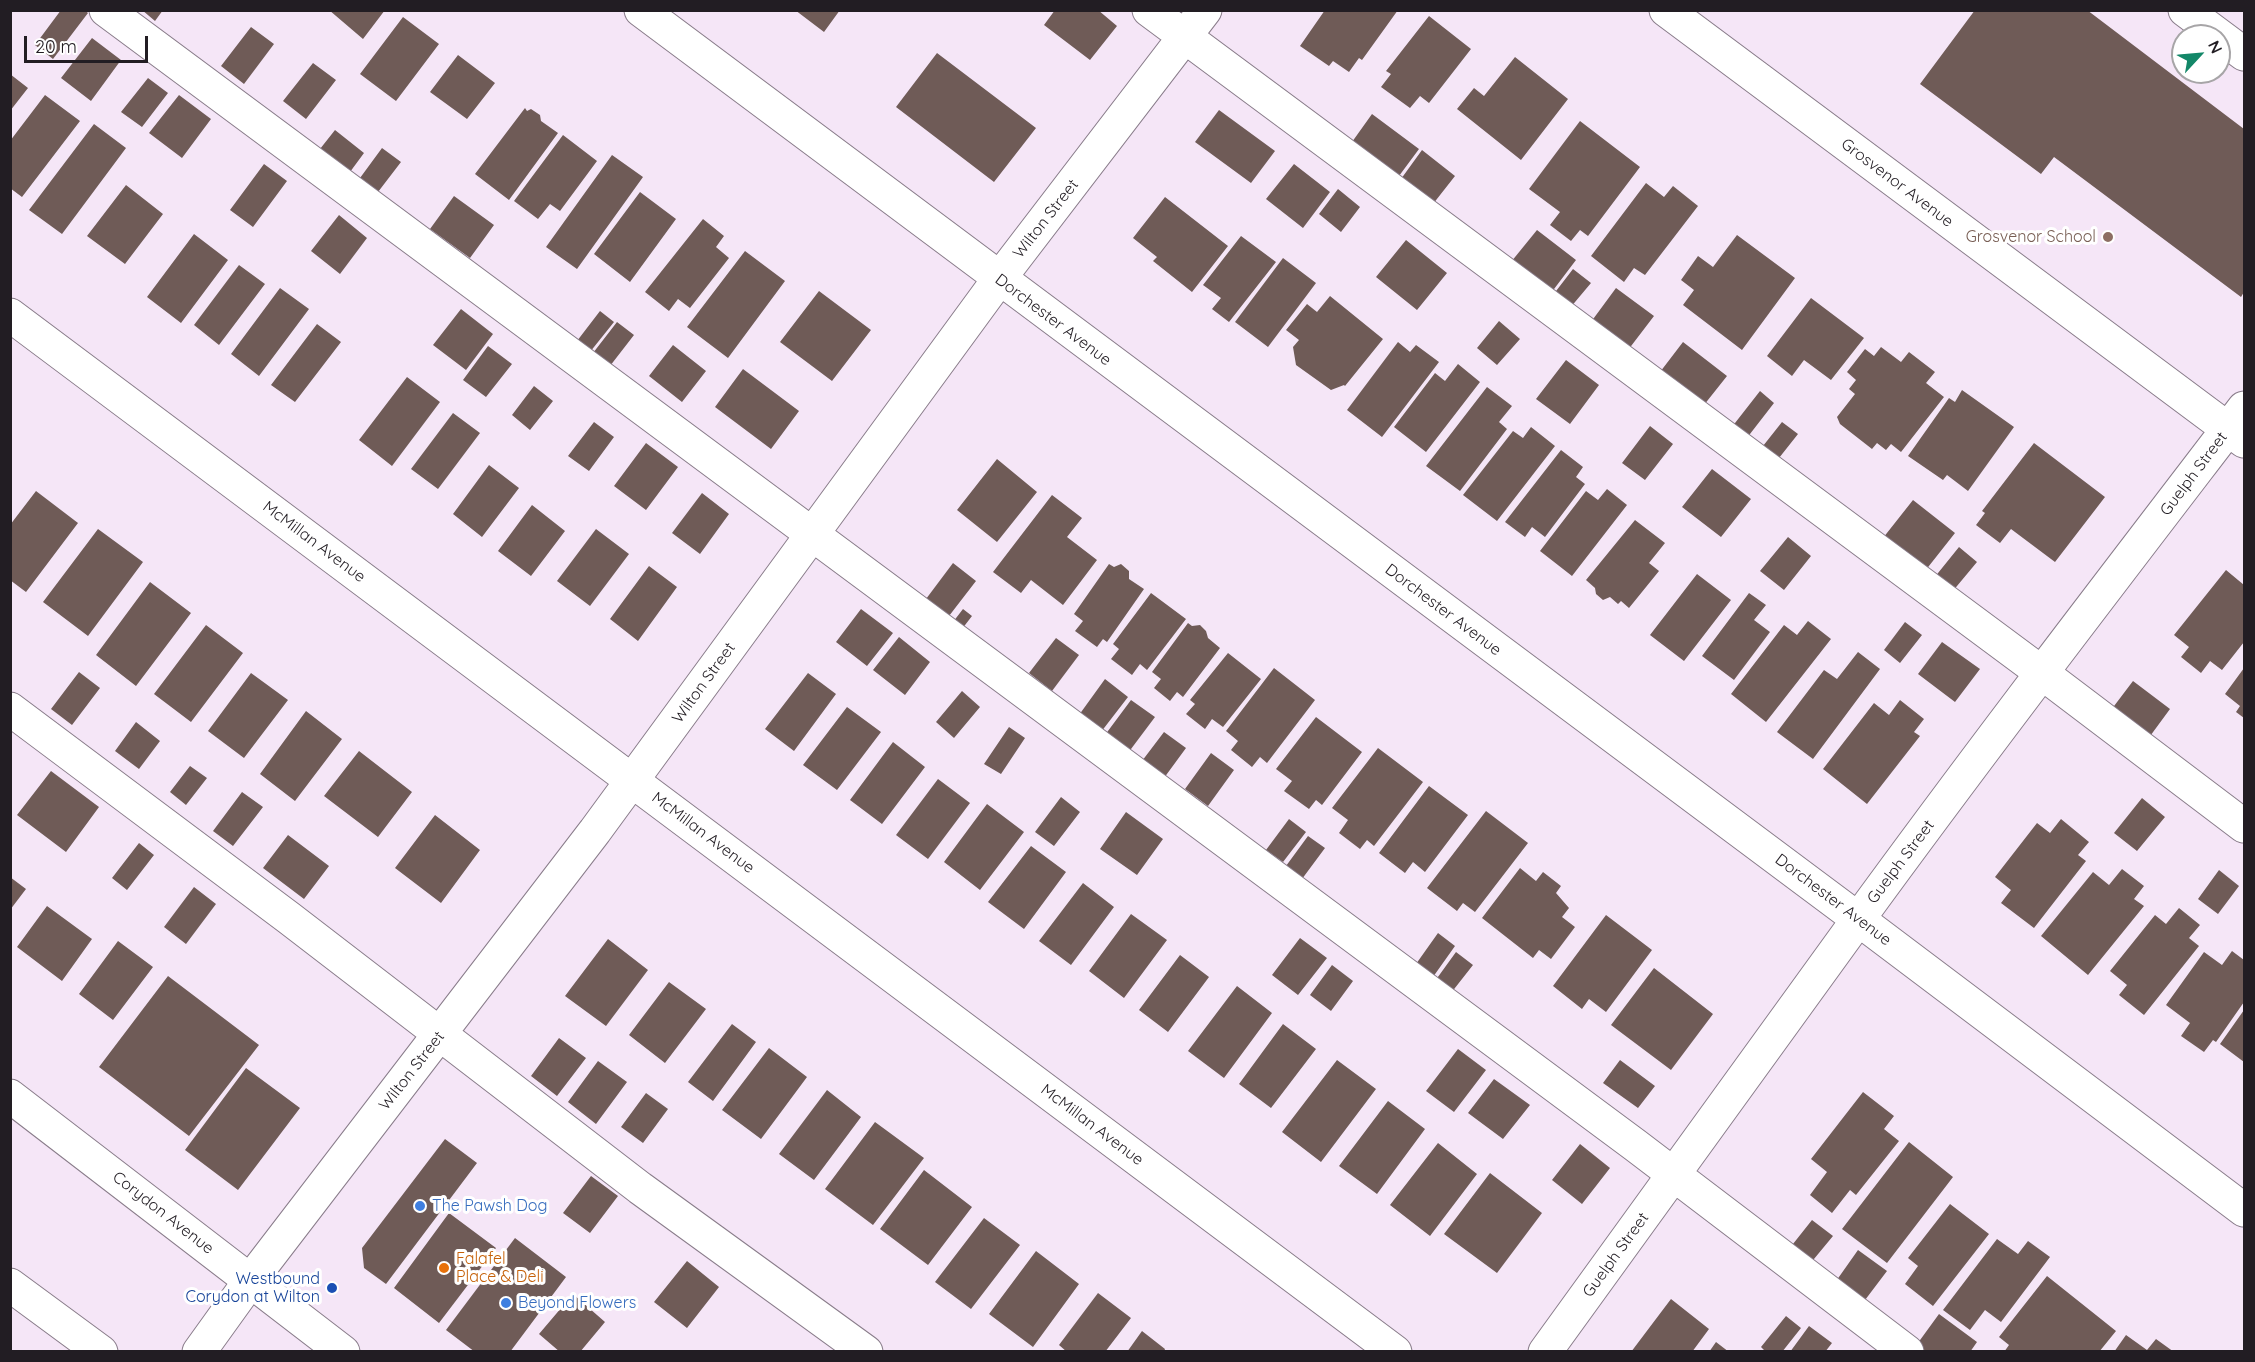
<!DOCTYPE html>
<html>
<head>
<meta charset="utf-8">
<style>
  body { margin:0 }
  #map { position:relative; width:2255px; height:1362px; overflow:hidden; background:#f5e6f7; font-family:Quicksand,sans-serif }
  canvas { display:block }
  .frame { position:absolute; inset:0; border:12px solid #221d23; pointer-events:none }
  .north { position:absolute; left:2171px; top:24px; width:60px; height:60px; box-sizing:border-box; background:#fff; border:2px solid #a7a5a7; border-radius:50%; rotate:64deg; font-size:16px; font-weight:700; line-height:24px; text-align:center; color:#221d23 }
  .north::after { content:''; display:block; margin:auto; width:21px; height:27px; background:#138768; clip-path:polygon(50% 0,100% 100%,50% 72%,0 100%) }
  .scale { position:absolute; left:24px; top:36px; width:124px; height:27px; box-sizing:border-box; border:3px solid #221d23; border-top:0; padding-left:8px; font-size:18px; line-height:21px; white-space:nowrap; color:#221d23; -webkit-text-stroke:4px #fff; paint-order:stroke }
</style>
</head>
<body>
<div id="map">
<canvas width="2255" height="1362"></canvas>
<div class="frame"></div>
<div class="north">N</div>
<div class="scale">20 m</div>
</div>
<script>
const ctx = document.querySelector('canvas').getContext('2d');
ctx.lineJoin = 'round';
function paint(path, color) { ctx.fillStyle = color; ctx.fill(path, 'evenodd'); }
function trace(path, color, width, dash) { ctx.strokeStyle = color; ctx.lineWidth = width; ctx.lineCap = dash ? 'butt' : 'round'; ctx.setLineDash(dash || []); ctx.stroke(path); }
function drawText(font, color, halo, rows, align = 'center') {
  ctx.font = font + ' Quicksand,sans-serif'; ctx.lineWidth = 6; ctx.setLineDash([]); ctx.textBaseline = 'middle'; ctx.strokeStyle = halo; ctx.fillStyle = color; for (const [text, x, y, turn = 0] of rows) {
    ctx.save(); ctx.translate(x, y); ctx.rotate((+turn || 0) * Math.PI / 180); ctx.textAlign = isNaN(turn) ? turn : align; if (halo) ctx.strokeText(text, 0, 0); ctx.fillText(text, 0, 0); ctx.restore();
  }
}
const building = new Path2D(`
  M 61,10 L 85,10 L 88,13 L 53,59 L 35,45 Z
  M 142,10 L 163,10 L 155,21 Z
  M 329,10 L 385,10 L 363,39 Z
  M 795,10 L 840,10 L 824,32 Z
  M 1055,10 L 1098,10 L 1117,26 L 1090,60 L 1044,25 Z
  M 1325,10 L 1398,10 L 1362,60 L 1359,58 L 1349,72 L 1333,61 L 1329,66 L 1300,46 Z
  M 1975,10 L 2087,10 L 2244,129 L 2244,292 L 2241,297 L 2054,157 L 2041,174 L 1920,84 Z
  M 1429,16 L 1471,49 L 1429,103 L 1420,96 L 1410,108 L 1381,87 L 1391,74 L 1386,71 Z
  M 403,17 L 439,44 L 396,101 L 360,74 Z
  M 251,27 L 274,44 L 244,84 L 221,66 Z
  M 92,38 L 121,60 L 91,101 L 61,78 Z
  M 937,53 L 1036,128 L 994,182 L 896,107 Z
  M 458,55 L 495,83 L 467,119 L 430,92 Z
  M 1515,57 L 1568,99 L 1521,160 L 1457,109 L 1474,88 L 1484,96 Z
  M 313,63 L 336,80 L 306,119 L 283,101 Z
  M 10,74 L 28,88 L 10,111 Z
  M 148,78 L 168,93 L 142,127 L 121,112 Z
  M 45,95 L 80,121 L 22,197 L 10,188 L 10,141 Z
  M 179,95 L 211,119 L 182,158 L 149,133 Z
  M 525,108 L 527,111 L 531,109 L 540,115 L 541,121 L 558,133 L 509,200 L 475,174 Z
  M 1219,110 L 1275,151 L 1251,183 L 1195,142 Z
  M 1372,114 L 1419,149 L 1399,176 L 1352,142 Z
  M 1580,121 L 1640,167 L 1588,236 L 1580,230 L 1571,241 L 1550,225 L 1560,212 L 1529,189 Z
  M 94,124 L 126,148 L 62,234 L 29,210 Z
  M 335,130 L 364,153 L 350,172 L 320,149 Z
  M 563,135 L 597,161 L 560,211 L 550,204 L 538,219 L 514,201 Z
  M 382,148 L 401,162 L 378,192 L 360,178 Z
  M 1422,150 L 1455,176 L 1433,204 L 1401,179 Z
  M 612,155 L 643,177 L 577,269 L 546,247 Z
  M 264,164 L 287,181 L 253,227 L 230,210 Z
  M 1294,164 L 1330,192 L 1303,228 L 1266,199 Z
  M 1646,183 L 1664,197 L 1673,186 L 1698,206 L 1645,275 L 1634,268 L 1624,282 L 1591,256 Z
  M 126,185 L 163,214 L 125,264 L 87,236 Z
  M 1338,189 L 1360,207 L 1341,232 L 1319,214 Z
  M 640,192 L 676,219 L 630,282 L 594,254 Z
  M 454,196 L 494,225 L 470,258 L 430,229 Z
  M 1165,197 L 1228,246 L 1192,292 L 1153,261 L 1157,257 L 1133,238 Z
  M 339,215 L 367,238 L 340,274 L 311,251 Z
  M 703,219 L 724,236 L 716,247 L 729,258 L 690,308 L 678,299 L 669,311 L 645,292 Z
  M 1537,230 L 1576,260 L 1551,293 L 1511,262 Z
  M 194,234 L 228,260 L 181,323 L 147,297 Z
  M 1737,235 L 1795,278 L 1742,350 L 1683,305 L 1694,290 L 1681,280 L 1698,256 L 1713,267 Z
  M 1241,236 L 1276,262 L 1229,322 L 1212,309 L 1221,298 L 1203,285 Z
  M 1406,240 L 1447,273 L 1417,310 L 1376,277 Z
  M 745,251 L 785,281 L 728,358 L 687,327 Z
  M 1283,258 L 1316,283 L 1268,347 L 1235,322 Z
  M 239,265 L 265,284 L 219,345 L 194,325 Z
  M 1573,269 L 1591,283 L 1570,308 L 1553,295 Z
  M 280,288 L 309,309 L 259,376 L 231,354 Z
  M 1616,288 L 1654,316 L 1625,354 L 1588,326 Z
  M 819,291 L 871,330 L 832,381 L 780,342 Z
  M 1330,296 L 1383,339 L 1345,386 L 1344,385 L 1331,390 L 1296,365 L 1293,347 L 1299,340 L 1286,330 L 1307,304 L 1317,312 Z
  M 1811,298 L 1864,338 L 1831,380 L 1804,360 L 1792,376 L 1767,356 Z
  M 461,309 L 493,334 L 466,370 L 433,345 Z
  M 600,311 L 614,322 L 590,352 L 577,341 Z
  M 1499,321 L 1520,339 L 1497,365 L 1477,348 Z
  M 617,322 L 634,335 L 610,366 L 593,353 Z
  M 317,324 L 341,342 L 295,402 L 271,385 Z
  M 1398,342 L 1410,352 L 1416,345 L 1439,362 L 1382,437 L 1347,410 Z
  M 1683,342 L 1727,376 L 1700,410 L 1657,376 Z
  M 673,345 L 706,371 L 682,402 L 649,376 Z
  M 488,346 L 512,364 L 486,397 L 463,380 Z
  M 1881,347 L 1901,362 L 1909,352 L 1935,372 L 1926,383 L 1944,397 L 1901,452 L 1891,444 L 1886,450 L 1877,443 L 1872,449 L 1840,424 L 1837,417 L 1855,394 L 1849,389 L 1856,380 L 1847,372 L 1865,349 L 1874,356 Z
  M 1566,360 L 1599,385 L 1570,424 L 1536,399 Z
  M 1458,364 L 1480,382 L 1426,452 L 1394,427 L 1435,373 L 1445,381 Z
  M 743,369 L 799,411 L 771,449 L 715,407 Z
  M 407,377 L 440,402 L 392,466 L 359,440 Z
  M 534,386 L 553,401 L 530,430 L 512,415 Z
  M 1487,387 L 1512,406 L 1499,422 L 1507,429 L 1460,491 L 1426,466 Z
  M 1962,390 L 2014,427 L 1968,491 L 1947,475 L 1943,480 L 1908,456 L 1949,398 L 1955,402 Z
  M 1760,391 L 1774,403 L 1743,443 L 1728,432 Z
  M 453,413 L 480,433 L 438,489 L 411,469 Z
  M 594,422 L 614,437 L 589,471 L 568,456 Z
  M 1782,422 L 1798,434 L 1779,458 L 1763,446 Z
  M 1650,426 L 1673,444 L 1645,480 L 1622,463 Z
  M 1531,427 L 1555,446 L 1497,521 L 1463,495 L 1513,431 L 1523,438 Z
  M 646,443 L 678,467 L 646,510 L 614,486 Z
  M 2034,443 L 2105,497 L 2055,562 L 2011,529 L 2000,543 L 1976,525 L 1985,513 L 1982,511 Z
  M 1561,450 L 1583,467 L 1576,477 L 1585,484 L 1545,537 L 1532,527 L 1525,537 L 1505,522 Z
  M 997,459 L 1037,492 L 997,542 L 957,510 Z
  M 489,465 L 519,488 L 482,537 L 453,514 Z
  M 1712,469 L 1751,499 L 1721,537 L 1682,507 Z
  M 1607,489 L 1627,505 L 1572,576 L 1540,551 L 1586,491 L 1598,500 Z
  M 36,491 L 78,523 L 26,592 L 10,580 L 10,525 Z
  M 702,493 L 729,514 L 700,554 L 672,533 Z
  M 1052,495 L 1082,518 L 1067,537 L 1097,560 L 1063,605 L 1031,580 L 1021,593 L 993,572 Z
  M 1913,500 L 1955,533 L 1925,571 L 1883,538 Z
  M 532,505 L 565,531 L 531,576 L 498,551 Z
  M 1635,520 L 1665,543 L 1649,563 L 1659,571 L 1629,608 L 1621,601 L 1618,604 L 1610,597 L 1603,600 L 1596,594 L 1595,588 L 1586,580 Z
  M 98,529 L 143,562 L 88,636 L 43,602 Z
  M 596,529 L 629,554 L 590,606 L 557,581 Z
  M 1788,537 L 1811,556 L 1784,590 L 1760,571 Z
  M 1959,547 L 1977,562 L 1952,592 L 1934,578 Z
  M 953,563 L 976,581 L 949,616 L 926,599 Z
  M 1109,564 L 1114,567 L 1121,564 L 1129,571 L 1129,579 L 1144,589 L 1107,642 L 1103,639 L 1097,647 L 1075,631 L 1083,621 L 1074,614 Z
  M 649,566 L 677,587 L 638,641 L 610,619 Z
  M 2226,570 L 2244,585 L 2244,642 L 2222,670 L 2210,661 L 2201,673 L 2181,657 L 2189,647 L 2174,635 Z
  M 1697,574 L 1731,600 L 1684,661 L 1650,635 Z
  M 150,582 L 191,613 L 136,686 L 96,655 Z
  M 1151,593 L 1186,619 L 1147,670 L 1140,664 L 1132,675 L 1111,659 L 1119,649 L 1113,644 Z
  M 1749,593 L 1766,605 L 1754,620 L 1770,632 L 1734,680 L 1702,656 Z
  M 861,609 L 893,633 L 867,666 L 836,642 Z
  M 963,609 L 972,616 L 962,629 L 953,622 Z
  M 1808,621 L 1831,639 L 1766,722 L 1731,694 L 1784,625 L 1797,635 Z
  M 1905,622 L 1922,635 L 1900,663 L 1884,650 Z
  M 1188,623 L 1192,626 L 1200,625 L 1206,631 L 1208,638 L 1220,648 L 1183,697 L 1177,692 L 1170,701 L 1154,688 L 1161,679 L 1152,672 Z
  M 206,625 L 243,653 L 191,722 L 154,694 Z
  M 899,637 L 930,662 L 905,695 L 873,670 Z
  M 1056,638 L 1079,655 L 1052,691 L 1029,673 Z
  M 1942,642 L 1980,669 L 1955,702 L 1918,674 Z
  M 1858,652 L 1880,669 L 1813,759 L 1777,732 L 1824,670 L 1837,679 Z
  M 1228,653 L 1261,679 L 1223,727 L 1212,719 L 1205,729 L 1186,714 L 1195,704 L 1190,700 Z
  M 1274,668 L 1315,700 L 1267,763 L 1260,757 L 1252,767 L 1231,750 L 1238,741 L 1226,731 Z
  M 2244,668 L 2244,718 L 2236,712 L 2240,706 L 2225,694 Z
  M 79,672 L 100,688 L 72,725 L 51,709 Z
  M 251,673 L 288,700 L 244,758 L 208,731 Z
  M 808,673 L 836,694 L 794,751 L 765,729 Z
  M 1105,679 L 1128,697 L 1101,732 L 1079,715 Z
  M 2133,681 L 2170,709 L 2145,743 L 2108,714 Z
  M 962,691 L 980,707 L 954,738 L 936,722 Z
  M 1131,700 L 1155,717 L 1128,753 L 1105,735 Z
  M 1900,700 L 1924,719 L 1914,732 L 1920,736 L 1867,804 L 1823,769 L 1874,703 L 1889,715 Z
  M 847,707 L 881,732 L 837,790 L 803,765 Z
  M 306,711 L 342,739 L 295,801 L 260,774 Z
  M 1316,717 L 1362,752 L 1322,805 L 1316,800 L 1309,809 L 1284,791 L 1292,781 L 1276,769 Z
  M 136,722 L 160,741 L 139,769 L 115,751 Z
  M 1009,727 L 1025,738 L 1001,774 L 984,764 Z
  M 1164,732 L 1186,748 L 1164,778 L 1142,761 Z
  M 893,742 L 925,767 L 882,824 L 850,800 Z
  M 1378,748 L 1423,782 L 1374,846 L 1367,840 L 1360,849 L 1339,833 L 1348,820 L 1332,808 Z
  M 359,751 L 412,792 L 378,837 L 324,796 Z
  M 1211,753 L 1234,770 L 1208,806 L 1185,789 Z
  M 190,766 L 207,778 L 186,805 L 170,792 Z
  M 51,771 L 99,807 L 66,852 L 17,815 Z
  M 938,779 L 970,803 L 928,859 L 896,835 Z
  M 1429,786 L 1468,815 L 1425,872 L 1413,862 L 1405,873 L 1379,853 Z
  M 242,792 L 263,807 L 233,846 L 213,831 Z
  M 1061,797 L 1080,812 L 1054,846 L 1035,832 Z
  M 2142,798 L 2165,817 L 2137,851 L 2114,833 Z
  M 987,804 L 1024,832 L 980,890 L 944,862 Z
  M 1486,811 L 1528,843 L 1475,912 L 1463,903 L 1457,911 L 1427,888 Z
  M 1126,812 L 1163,839 L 1137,875 L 1100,849 Z
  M 435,815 L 480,850 L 441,903 L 395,868 Z
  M 1289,819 L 1306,832 L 1283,862 L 1266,850 Z
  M 2061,819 L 2089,842 L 2078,855 L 2086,861 L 2034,928 L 2001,903 L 2011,890 L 1995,877 L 2037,823 L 2050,833 Z
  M 288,835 L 329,866 L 304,899 L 263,868 Z
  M 1308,836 L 1325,848 L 1302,879 L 1286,866 Z
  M 139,843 L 154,855 L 127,890 L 112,878 Z
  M 1031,846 L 1066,872 L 1024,929 L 988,902 Z
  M 1520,868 L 1536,881 L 1543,872 L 1561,886 L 1556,893 L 1569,908 L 1562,917 L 1575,927 L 1551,959 L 1539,950 L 1533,958 L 1482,918 Z
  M 2122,869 L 2144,886 L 2134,899 L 2144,906 L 2088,975 L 2041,936 L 2093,872 L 2109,885 Z
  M 2219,870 L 2239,886 L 2218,914 L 2198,899 Z
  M 10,877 L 26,889 L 10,910 Z
  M 1083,883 L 1114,907 L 1071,965 L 1039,941 Z
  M 194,887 L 216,904 L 186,944 L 164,927 Z
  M 47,906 L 92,939 L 62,981 L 17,947 Z
  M 2179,908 L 2200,925 L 2189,938 L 2199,946 L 2144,1015 L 2119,995 L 2127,985 L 2110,971 L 2155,915 L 2166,924 Z
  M 1131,914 L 1167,940 L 1124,998 L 1089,971 Z
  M 1606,915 L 1652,950 L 1606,1012 L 1589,999 L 1582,1009 L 1553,986 Z
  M 1438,933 L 1455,946 L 1433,977 L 1416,964 Z
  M 1300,938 L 1327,958 L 1298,995 L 1272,975 Z
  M 608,939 L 648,970 L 606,1026 L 565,996 Z
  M 118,941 L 153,967 L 113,1020 L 79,994 Z
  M 2232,951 L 2244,960 L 2244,1002 L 2216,1042 L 2213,1040 L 2204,1052 L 2181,1036 L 2190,1023 L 2166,1005 L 2204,952 L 2222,965 Z
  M 1456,952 L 1473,965 L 1451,993 L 1435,981 Z
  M 1180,955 L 1209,977 L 1168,1032 L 1139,1010 Z
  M 1332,965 L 1353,981 L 1331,1011 L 1310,995 Z
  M 1654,968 L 1713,1014 L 1671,1070 L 1611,1025 Z
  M 168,976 L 259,1045 L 189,1136 L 99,1067 Z
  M 669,982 L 706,1009 L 665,1063 L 629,1035 Z
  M 1237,986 L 1272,1013 L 1224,1078 L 1188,1051 Z
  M 2244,1010 L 2244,1062 L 2220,1044 Z
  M 732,1024 L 756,1042 L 713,1101 L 688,1082 Z
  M 1283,1024 L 1316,1049 L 1271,1108 L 1239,1084 Z
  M 559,1038 L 586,1058 L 557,1096 L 531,1076 Z
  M 769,1048 L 807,1077 L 761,1139 L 722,1110 Z
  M 1458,1049 L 1486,1070 L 1454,1112 L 1426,1091 Z
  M 1337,1060 L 1376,1089 L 1321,1162 L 1282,1132 Z
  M 1620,1060 L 1655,1086 L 1638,1108 L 1603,1083 Z
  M 598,1061 L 627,1082 L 596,1124 L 568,1102 Z
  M 246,1068 L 300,1108 L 238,1190 L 185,1150 Z
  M 1494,1079 L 1530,1105 L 1503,1139 L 1468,1113 Z
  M 827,1090 L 861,1117 L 814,1180 L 779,1154 Z
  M 1863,1092 L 1894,1116 L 1884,1129 L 1899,1141 L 1856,1195 L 1850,1190 L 1832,1213 L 1810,1195 L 1827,1172 L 1811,1159 Z
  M 646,1093 L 668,1109 L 643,1143 L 621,1127 Z
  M 1388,1101 L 1425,1129 L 1377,1194 L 1339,1166 Z
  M 875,1122 L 924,1158 L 873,1225 L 825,1189 Z
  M 445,1139 L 477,1163 L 386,1284 L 364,1268 L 362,1248 Z
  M 1909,1142 L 1953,1177 L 1887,1263 L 1842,1229 Z
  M 1438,1143 L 1477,1174 L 1430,1236 L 1390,1205 Z
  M 1580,1144 L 1610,1168 L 1582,1204 L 1552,1180 Z
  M 924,1170 L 972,1207 L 928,1265 L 880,1229 Z
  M 1490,1173 L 1542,1213 L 1497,1273 L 1444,1234 Z
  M 591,1176 L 618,1196 L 590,1233 L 563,1213 Z
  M 1950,1204 L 1989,1234 L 1933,1306 L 1905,1284 L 1918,1266 L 1908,1258 Z
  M 449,1213 L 496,1248 L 439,1323 L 394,1288 Z
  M 984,1218 L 1020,1245 L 971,1309 L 935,1282 Z
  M 1812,1220 L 1833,1236 L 1809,1265 L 1789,1249 Z
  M 515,1238 L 566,1277 L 510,1352 L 475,1352 L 446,1330 Z
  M 1997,1239 L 2018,1254 L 2028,1241 L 2050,1257 L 2001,1322 L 1985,1310 L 1970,1330 L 1943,1310 Z
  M 1858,1250 L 1887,1271 L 1862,1304 L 1834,1284 Z
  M 1036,1251 L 1079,1284 L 1033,1347 L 989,1314 Z
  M 687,1261 L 719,1287 L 687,1328 L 654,1302 Z
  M 2047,1276 L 2116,1331 L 2099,1352 L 2004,1352 L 2009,1345 L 1999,1337 Z
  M 1098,1293 L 1131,1318 L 1105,1352 L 1067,1352 L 1059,1345 Z
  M 573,1294 L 605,1322 L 580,1352 L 560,1352 L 539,1334 Z
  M 1671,1299 L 1709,1329 L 1692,1352 L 1631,1352 Z
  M 1939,1314 L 1977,1342 L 1970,1352 L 1922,1352 L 1915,1347 Z
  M 1786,1316 L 1801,1328 L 1782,1352 L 1766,1352 L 1761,1347 Z
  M 1809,1326 L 1832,1343 L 1825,1352 L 1790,1352 Z
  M 1142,1331 L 1165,1349 L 1164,1352 L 1127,1352 Z
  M 2126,1335 L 2147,1350 L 2156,1339 L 2174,1352 L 2114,1352 Z
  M 1716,1342 L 1729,1352 L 1709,1352 Z`);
const minor = new Path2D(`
  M 106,10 L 1635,1145 L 1907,1352
  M 641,10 L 1858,919 L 2244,1210
  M 1149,10 L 2042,673 L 2244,826
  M 1666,10 L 2244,441
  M 2185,10 L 2244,54
  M 10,315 L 1395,1352
  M 10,709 L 289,918 L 640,1188 L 866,1352
  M 10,1285 L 101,1352
  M 199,1352 L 250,1281 L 595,831 L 999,279 L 1205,10
  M 1545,1352 C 1650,1209 1752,1064 1857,921 C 1983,748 2114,578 2244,408`);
const major = new Path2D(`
  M 10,1096 L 343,1352`);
const markers = [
  [2108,237,6,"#8d6e63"],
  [420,1206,6,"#3f7fe0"],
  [444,1268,6,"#e8710a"],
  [332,1288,6,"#1a4fb4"],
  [506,1303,6,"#3f7fe0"]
];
const streetNames = [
  ["Grosvenor Avenue",1897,183,37],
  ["Wilton Street",1046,219,-52],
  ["Dorchester Avenue",1053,320,37],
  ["Guelph Street",2194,474,-53],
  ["McMillan Avenue",314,542,37],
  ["Dorchester Avenue",1443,610,37],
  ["Wilton Street",704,683,-54],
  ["McMillan Avenue",703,833,37],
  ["Guelph Street",1901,862,-53],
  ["Dorchester Avenue",1833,900,37],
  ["Wilton Street",412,1071,-52],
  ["McMillan Avenue",1092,1125,37],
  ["Corydon Avenue",163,1213,38],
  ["Guelph Street",1616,1255,-54]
];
const educationNames = [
  ["Grosvenor School",2096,237]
];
const shopNames = [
  ["The Pawsh Dog",432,1206],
  ["Beyond Flowers",518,1303]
];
const foodNames = [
  ["Falafel",456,1259],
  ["Place & Deli",456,1277]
];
const transitNames = [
  ["Westbound",320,1279],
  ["Corydon at Wilton",320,1297]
];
paint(building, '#6f5b57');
trace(minor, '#897c8a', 35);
trace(major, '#897c8a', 35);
trace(minor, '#fff', 33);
trace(major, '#fff', 33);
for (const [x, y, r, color] of markers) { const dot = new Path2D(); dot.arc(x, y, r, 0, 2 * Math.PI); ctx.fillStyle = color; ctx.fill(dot); trace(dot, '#fff', 2); }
drawText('16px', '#221d23', '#fff', streetNames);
drawText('16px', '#785e54', '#fff', educationNames, 'right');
drawText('16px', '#366cbe', '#fff', shopNames, 'left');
drawText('16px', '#c56008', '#fff', foodNames, 'left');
drawText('16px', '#164399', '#fff', transitNames, 'right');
</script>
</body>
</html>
